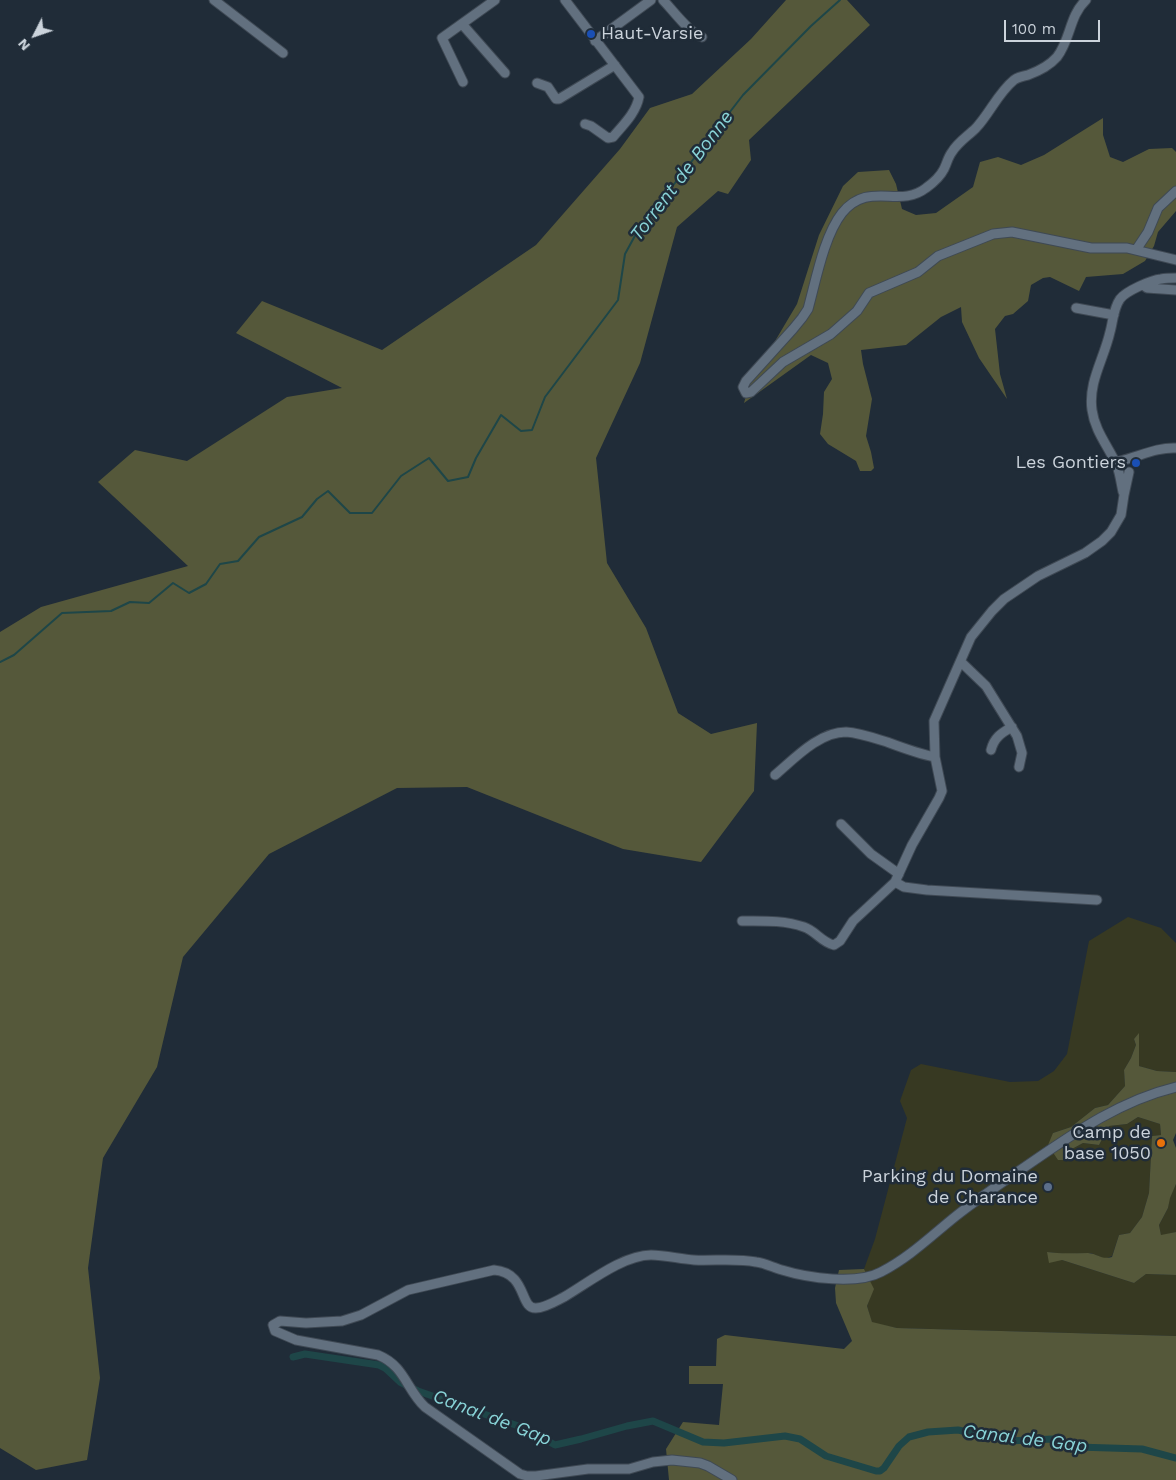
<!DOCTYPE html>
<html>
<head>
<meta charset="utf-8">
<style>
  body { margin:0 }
  #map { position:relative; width:1176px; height:1480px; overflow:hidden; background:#202c38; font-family:"Work Sans",sans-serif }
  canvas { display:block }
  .north { position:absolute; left:10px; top:10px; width:50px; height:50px; -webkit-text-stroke:4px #202c38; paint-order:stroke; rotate:229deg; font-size:14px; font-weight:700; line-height:20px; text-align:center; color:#cbd3db }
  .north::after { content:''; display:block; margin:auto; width:18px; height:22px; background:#cbd3db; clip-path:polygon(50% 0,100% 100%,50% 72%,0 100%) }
  .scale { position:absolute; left:1004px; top:20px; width:96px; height:22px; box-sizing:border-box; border:2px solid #cbd3db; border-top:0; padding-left:6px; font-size:15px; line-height:18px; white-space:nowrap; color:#cbd3db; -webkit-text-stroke:4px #202c38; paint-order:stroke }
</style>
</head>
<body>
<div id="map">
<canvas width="1176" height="1480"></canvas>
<div class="north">N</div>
<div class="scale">100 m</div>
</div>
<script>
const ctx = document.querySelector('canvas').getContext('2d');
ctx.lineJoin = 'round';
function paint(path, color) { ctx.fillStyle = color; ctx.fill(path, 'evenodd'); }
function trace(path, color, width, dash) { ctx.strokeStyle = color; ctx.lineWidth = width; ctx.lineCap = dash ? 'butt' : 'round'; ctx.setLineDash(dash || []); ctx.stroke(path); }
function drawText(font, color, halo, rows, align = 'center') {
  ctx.font = font + ' "Work Sans",sans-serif'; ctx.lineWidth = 5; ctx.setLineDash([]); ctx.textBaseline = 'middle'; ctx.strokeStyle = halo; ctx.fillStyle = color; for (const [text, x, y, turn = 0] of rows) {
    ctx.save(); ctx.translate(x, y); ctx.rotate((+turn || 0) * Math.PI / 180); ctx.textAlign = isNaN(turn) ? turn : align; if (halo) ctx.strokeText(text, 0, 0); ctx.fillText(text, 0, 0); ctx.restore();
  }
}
const green = new Path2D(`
  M 1128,917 L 1161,928 L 1176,943 L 1176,1072 L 1157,1071 L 1139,1066 L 1139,1034 L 1134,1039 L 1136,1045 L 1131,1058 L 1124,1070 L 1125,1086 L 1108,1105 L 1095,1108 L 1071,1127 L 1053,1133 L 1072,1149 L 1083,1143 L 1099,1145 L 1109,1126 L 1127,1124 L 1138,1117 L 1160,1124 L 1161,1135 L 1152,1136 L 1149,1193 L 1142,1217 L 1130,1233 L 1119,1235 L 1112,1256 L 1105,1259 L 1091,1253 L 1065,1254 L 1047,1252 L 1062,1260 L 1134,1283 L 1146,1274 L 1176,1275 L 1176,1336 L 897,1328 L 872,1323 L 867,1306 L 873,1289 L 864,1269 L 875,1239 L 907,1118 L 900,1101 L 911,1070 L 921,1064 L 1010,1082 L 1038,1081 L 1054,1071 L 1067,1054 L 1089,941 Z
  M 1176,1184 L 1176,1232 L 1161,1236 L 1159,1225 L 1168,1208 L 1169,1198 Z`);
const forest = new Path2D(`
  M 786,0 L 847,0 L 870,25 L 749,140 L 751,160 L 728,194 L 718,191 L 677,227 L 640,363 L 596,458 L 607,563 L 646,628 L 678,713 L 711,734 L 757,723 L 754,791 L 701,862 L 623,849 L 467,787 L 397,788 L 269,854 L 183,957 L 157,1067 L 103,1158 L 88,1268 L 100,1378 L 87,1460 L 36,1470 L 0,1448 L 0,632 L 41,607 L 188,566 L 98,482 L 135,450 L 187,461 L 287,397 L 342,388 L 236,333 L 262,301 L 382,350 L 536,245 L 620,149 L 650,108 L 692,94 L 751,39 Z
  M 1103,118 L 1103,135 L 1110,157 L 1123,162 L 1149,149 L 1172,148 L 1176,152 L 1176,211 L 1158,232 L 1154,246 L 1145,261 L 1123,274 L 1086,277 L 1079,291 L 1050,277 L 1043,278 L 1031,285 L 1028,301 L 1013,314 L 1005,316 L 995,329 L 1000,374 L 1007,399 L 979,358 L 962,322 L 961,307 L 941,317 L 906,345 L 861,350 L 863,364 L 872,399 L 866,436 L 871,452 L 874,468 L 871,471 L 860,471 L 856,461 L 828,444 L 820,434 L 823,414 L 824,392 L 832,379 L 828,363 L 811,355 L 744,403 L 749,385 L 797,304 L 819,235 L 843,186 L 858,172 L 889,170 L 896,184 L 902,209 L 916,215 L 936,213 L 973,187 L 980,162 L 998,157 L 1021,165 L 1044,155 Z
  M 1139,1033 L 1139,1066 L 1157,1071 L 1176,1072 L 1176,1133 L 1173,1140 L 1176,1148 L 1176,1184 L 1170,1198 L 1168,1208 L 1159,1225 L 1161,1235 L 1176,1232 L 1176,1275 L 1146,1274 L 1134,1283 L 1062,1260 L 1049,1263 L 1047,1252 C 1061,1254 1074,1253 1088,1253 C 1099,1254 1101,1260 1112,1257 L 1119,1235 L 1130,1233 L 1142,1217 L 1149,1193 L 1152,1136 L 1161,1135 L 1160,1124 L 1138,1117 L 1127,1124 L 1109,1126 L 1099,1145 L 1083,1143 L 1072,1149 L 1068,1160 L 1058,1160 L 1048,1145 L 1053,1133 L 1071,1127 L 1095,1108 L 1108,1105 L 1125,1086 L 1124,1070 L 1131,1058 L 1136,1045 L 1134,1039 Z
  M 864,1269 L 874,1289 L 867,1306 L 872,1322 L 897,1328 L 1176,1336 L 1176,1480 L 669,1480 L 666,1449 L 683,1422 L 719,1425 L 723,1384 L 689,1384 L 689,1366 L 716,1366 L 717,1339 L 725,1335 L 844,1349 L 852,1341 L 836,1303 L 835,1288 L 839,1270 Z`);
const stream = new Path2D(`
  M 0,662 L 14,655 L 62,613 L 111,611 L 130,602 L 149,603 L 173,583 L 189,593 L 206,584 L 220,564 L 238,561 L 259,537 L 302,517 L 317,499 L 328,491 L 350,513 L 372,513 L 401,476 L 429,458 L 448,481 L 468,477 L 476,458 L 501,415 L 521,431 L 532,430 L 545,397 L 618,300 L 625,254 L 637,232 L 743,95 L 811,26 L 840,0`);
const canal = new Path2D(`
  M 293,1357 L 305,1354 L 379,1365 L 385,1368 L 400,1382 L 418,1391 L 527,1429 L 555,1445 L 581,1439 L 627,1426 L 653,1421 L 703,1442 L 724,1443 L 785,1436 L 800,1439 L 826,1456 L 876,1471 L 880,1471 L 884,1468 L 899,1446 L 909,1437 L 928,1432 L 958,1430 L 1008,1441 L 1053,1439 L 1077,1447 L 1142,1449 L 1176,1458`);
const minor = new Path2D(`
  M 214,0 L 283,53
  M 565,0 L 639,97 C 636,113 623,125 613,137 L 608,138 L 591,126 L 585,124
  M 663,0 C 672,9 690,34 702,37
  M 1086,0 C 1069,16 1071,39 1057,57 C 1049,66 1039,71 1028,75 C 1023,76 1018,77 1014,80 C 998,93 990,113 976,128 C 968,136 958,142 952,152 C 948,157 947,163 944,169 C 940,177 933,183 926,188 C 899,209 869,180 842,213 C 824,236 816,280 808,309 L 802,318 L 793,329 L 746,381 L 743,387 L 746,393 L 751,392 L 783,362 L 831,334 L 857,311 L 869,293 L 918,272 L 938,256 L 993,234 L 1012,232 L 1091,248 L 1127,248 L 1176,260
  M 462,24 L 505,73
  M 595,41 L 651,0
  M 463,82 L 442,38 L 495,0
  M 537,83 L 548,87 L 556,99 L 559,99 L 615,65
  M 1136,250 L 1148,232 L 1158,208 L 1176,191
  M 1143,285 L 1147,288 L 1176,290
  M 1076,308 L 1114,315
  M 1120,461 C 1138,457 1157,447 1176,448
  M 1123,492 C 1121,483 1120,474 1117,466 C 1109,447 1095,432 1092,410 C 1088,382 1104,359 1110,332 C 1113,322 1113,309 1120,299 C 1126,291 1151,280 1161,279 C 1166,278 1171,278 1176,278
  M 961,662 L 986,686 L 1017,736 L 1022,753 L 1019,767
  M 991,750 C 994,738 1001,733 1012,727
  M 775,775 C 795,758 819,732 846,732 C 860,733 874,738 887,742 C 903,748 919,754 935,757
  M 841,824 L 871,854 L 899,874
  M 895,882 L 904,887 L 927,890 L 1097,900
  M 742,921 C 763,921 784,920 804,927 C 816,931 821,942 834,945 L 840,941 L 853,921 L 895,882 L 912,845 L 939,798 L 942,791 L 935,757 L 934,721 L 971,637 L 992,611 L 1004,599 L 1038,576 L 1085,553 L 1102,541 L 1111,532 L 1121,515 L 1124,495 L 1129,472
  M 732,1480 L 708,1466 L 700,1463 L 672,1460 L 653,1462 L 629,1469 L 588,1469 L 536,1476 L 527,1476 L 520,1474 L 425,1407 C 406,1389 405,1366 378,1355 L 296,1340 L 275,1331 L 273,1325 L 280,1321 L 306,1323 L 342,1321 L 361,1315 L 408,1290 L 494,1270 C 528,1273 519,1309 536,1308 C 545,1308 556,1301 564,1297 C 588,1283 623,1255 651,1255 C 665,1255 680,1259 694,1260 C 714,1261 736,1258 756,1262 C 765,1263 774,1268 782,1270 C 808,1278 857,1285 881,1272 C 910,1257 931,1236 956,1216 C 980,1197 1006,1180 1032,1162 C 1077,1131 1122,1100 1176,1087`);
const markers = [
  [591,34,5,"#1a4fb4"],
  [1136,463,5,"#1a4fb4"],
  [1161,1143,5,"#e8710a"],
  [1048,1187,5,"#5c6f8a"]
];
const poiNames = [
  ["Haut-Varsie",601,34,"left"],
  ["Les Gontiers",1126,463],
  ["Camp de",1151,1133],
  ["base 1050",1151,1154],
  ["Parking du Domaine",1038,1177],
  ["de Charance",1038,1198]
];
const waterNames = [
  ["Torrent de Bonne",682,176,-53],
  ["Canal de Gap",492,1418,21],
  ["Canal de Gap",1025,1439,7]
];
paint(green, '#373922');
paint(forest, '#55583a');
trace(stream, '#1e4648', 2);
trace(canal, '#1e4648', 7);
trace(minor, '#3f4954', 11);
trace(minor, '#62707f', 9);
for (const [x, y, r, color] of markers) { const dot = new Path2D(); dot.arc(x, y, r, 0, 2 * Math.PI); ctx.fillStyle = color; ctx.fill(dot); trace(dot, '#202c38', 2); }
drawText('18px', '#cbd3db', '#202c38', poiNames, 'right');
drawText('italic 19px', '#88d3d7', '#202c38', waterNames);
</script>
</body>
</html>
